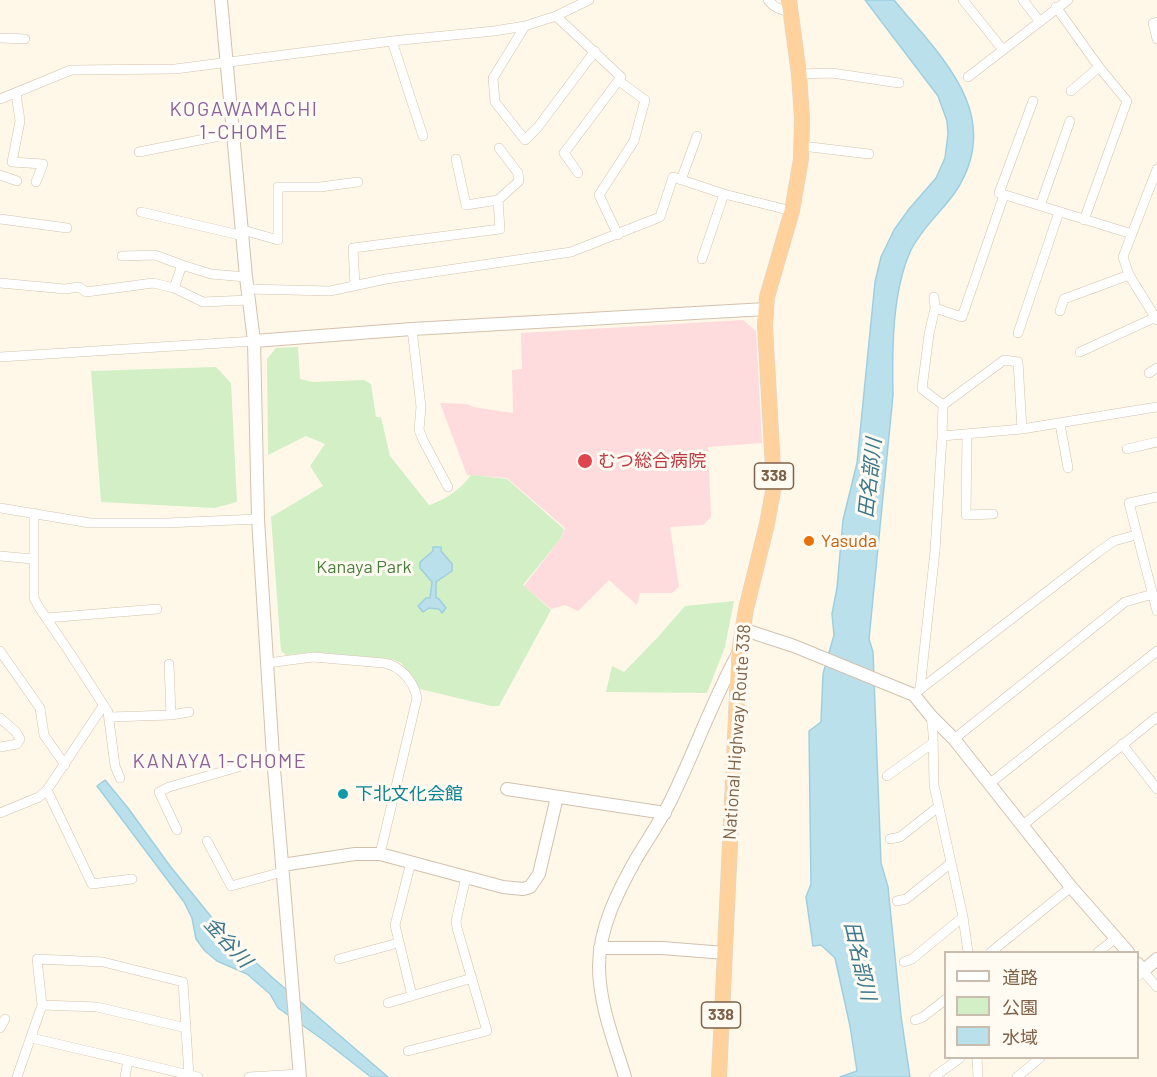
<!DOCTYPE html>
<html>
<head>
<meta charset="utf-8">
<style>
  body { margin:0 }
  #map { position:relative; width:1157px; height:1077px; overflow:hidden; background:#fff8e9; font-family:Barlow,"Noto Sans JP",sans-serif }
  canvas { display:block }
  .legend { position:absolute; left:944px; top:951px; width:195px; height:108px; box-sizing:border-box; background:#fffbf2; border:2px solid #cbbdae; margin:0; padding:8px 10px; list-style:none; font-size:18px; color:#7e6148 }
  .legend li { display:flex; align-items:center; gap:12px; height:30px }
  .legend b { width:30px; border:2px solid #cbbdae }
</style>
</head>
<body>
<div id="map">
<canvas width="1157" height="1077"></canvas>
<ul class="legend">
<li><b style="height:8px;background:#fff"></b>道路</li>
<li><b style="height:16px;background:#d2efc5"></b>公園</li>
<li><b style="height:16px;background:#bae0ec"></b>水域</li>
</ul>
</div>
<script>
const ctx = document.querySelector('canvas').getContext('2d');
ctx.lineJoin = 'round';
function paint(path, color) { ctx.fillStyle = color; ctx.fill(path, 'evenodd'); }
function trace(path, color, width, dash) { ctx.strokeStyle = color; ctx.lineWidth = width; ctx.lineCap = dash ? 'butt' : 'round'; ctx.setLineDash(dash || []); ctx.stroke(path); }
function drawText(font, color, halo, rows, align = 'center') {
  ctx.font = font + ' Barlow,"Noto Sans JP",sans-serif'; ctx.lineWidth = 6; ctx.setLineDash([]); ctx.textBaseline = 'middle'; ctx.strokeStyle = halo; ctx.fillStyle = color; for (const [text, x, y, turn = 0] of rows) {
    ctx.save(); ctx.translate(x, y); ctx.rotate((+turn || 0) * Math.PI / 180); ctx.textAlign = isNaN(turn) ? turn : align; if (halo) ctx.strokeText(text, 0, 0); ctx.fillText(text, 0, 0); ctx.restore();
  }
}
const medical = new Path2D(`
  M 743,320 L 756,331 L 762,443 L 708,447 L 711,517 L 703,525 L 670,527 L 679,587 L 672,593 L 640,593 L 637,605 L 609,580 L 578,611 L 565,605 L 551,609 L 524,586 L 561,538 L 565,528 L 507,478 L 467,475 L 440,403 L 467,404 L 473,407 L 513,413 L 512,370 L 522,369 L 521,333 Z`);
const green = new Path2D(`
  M 298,347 L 300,379 L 313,382 L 364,380 L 371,384 L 376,417 L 381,417 L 390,456 L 429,505 C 444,501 462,488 471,475 L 507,479 L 564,529 L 561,538 L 523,585 L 551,610 L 499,706 L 491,706 L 420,689 L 401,663 L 391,659 L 313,652 L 286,655 L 281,651 L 271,517 L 323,486 L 310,466 L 325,444 L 306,436 L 268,455 L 267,359 L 276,348 Z
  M 216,367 L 231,383 L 237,502 L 215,508 L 101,502 L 91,371 Z
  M 734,601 L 725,647 L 707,693 L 606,692 L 612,666 L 624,672 L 658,637 L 685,606 Z`);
const water = new Path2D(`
  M 865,0 L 894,0 C 939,55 1004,112 958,188 C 944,210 923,226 911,250 C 892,291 892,350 893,395 L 869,639 L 873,652 L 881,863 L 888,887 L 901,1016 L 910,1077 L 840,1077 L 857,1071 L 850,1026 L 835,958 L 821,945 L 813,946 L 806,897 L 811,884 L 809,731 L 821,722 L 823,674 L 834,635 L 832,614 L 837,588 L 843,520 L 857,463 L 875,282 L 881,257 L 894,230 L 909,209 L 936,178 L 945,158 L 948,134 L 947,121 L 938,96 Z
  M 433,547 L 441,547 L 441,551 L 452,564 L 452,571 L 436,582 L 436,598 L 439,599 L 446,608 L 442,613 L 439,609 L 429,608 L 423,612 L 418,606 L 426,598 L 430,598 L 432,582 L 420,568 L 420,562 L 433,551 Z
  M 105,780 L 128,808 L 170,866 L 226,935 L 274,979 L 388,1077 L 371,1077 L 322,1039 L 278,1008 L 270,994 L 247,974 L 217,961 L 205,951 L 196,939 L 192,918 L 184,902 L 97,786 Z`);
const minor = new Path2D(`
  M 768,0 C 773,7 782,11 790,11
  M 963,0 L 1003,50
  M 1023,0 L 1040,22
  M 1056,7 L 1099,67 L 1127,101 L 1084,220
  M 556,16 L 621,77 L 564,153 L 578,173
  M 1157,22 L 1153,23 L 1157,39
  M 525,26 L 493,78 L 495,102 L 525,140 L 538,127 L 595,51
  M 0,38 L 25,39
  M 392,41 L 423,136
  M 799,74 L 832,73 L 899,83
  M 968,77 L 1068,0
  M 1071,91 L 1099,67
  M 16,93 L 20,121 L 12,162 L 43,164 L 36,182
  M 0,99 L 71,70 L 175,69 L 392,41 L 494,31 L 525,26 L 556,16 L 589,0
  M 1033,101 L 999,193 L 1132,234
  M 802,146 L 869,154
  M 139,152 L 235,133
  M 456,159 L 466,205 L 498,200
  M 1157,169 L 1123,257 L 1129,275 L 1157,320
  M 0,175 L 17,181
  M 681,180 L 697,136
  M 1040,206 L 1070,121
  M 141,212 L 244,236
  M 0,219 L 67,228
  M 243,230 L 278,240 L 278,187 L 320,187 L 358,182
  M 618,235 L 599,195 L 634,141 L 645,100 L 619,81
  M 122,256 L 155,255 L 182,265
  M 702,259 L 724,194
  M 0,283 L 65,289 L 79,287 L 86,292 L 153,283 L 174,288 L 203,302 L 249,300
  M 355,286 L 353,248 L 500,229 L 498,200 L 519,181 L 518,173 L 499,148
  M 174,288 L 182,265 L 211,274 L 246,277
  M 248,289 L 330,291 L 386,279 L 571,252 L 660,217 L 673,177 L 724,194 L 792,211
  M 934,297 L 935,308 L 929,334 L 922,389 L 943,405 L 942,436
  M 935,308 L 962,317 L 1004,195
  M 1060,311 L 1064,299 L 1129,275
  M 412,329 L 421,407 L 419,430 L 423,440 L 448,487
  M 1018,333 L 1059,212
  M 1080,352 L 1156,317
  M 0,357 L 254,341
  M 1149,373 L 1157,368
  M 943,405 L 1004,360 L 1018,362 L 1022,429
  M 1060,424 L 1068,468
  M 967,435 L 966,515 L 993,514
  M 1127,449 L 1157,442
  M 1157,497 L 1129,503 L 1157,611
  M 0,508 L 90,523 L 166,523 L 258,519
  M 34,513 L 34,598 L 38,606 L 70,653 L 108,712 L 115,766 L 120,778
  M 0,556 L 33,559
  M 46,618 L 157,609
  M 0,651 L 40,708 L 44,735 L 65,765
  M 267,663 L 313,657 L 384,663 C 401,666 414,682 417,698 L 380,854
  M 169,664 L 171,715
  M 920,689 L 935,551 L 942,436 L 1022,429 L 1157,407
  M 918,691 L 1097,553 L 1114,541 L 1136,535
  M 931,716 L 933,733 L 934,785 L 963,917 L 968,952
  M 110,717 L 171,715 L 189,712
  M 0,718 L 16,732 L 20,739 L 17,744 L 0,747
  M 954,739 L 1125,602 L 1153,594
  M 1122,744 L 1157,789
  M 887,776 L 933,743
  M 989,784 L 1157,651
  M 47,790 L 92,884 L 132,879
  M 0,813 L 39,797 L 47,790 L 103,706
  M 1023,825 L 1157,717
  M 177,830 L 159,792 L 169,787 L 273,757
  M 890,839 L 900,837 L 938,807
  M 207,841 L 231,886 L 282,872
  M 411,862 L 395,925 L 412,996
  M 897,901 L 906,899 L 951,863
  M 991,952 L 1071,887
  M 1098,952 L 1116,938
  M 339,959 L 398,943
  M 904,962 L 912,959 L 963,917
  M 1138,976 L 1143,971 L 1157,987
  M 388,1003 L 472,978
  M 42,1005 L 97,1007 L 186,1028
  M 915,1020 L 923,1017 L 946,999
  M 0,1028 L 5,1019
  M 32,1038 L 198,1077
  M 408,1051 L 487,1031 L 457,928 L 456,921 L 466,877
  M 977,1058 L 978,1077
  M 17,1077 L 42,1005 L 37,959 L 103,962 L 183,982 L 189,1076
  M 125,1077 L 128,1061
  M 249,1077 L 299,1074
  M 934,1077 L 960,1058
  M 1017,1077 L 1040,1058`);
const tertiary = new Path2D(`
  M 221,0 L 246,277 L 254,341 L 258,519 L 273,757 L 300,1077
  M 254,341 L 412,329 L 766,309
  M 742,629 L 794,646 L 914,695 L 931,716 L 954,739 L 1071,887 L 1128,952
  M 507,789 L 665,813
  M 282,865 L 355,854 L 380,854 L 503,887 L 523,889 L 530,887 L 539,874 L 557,797
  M 600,948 L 662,948 L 725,953
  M 1138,964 L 1143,971 L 1157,959
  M 625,1077 C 614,1041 599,1004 599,966 C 599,928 618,891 636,859 C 648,839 661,820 671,800 C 695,751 712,701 738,654`);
const trunk = new Path2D(`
  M 719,1077 L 739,653 L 746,609 L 767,524 L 774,486 L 765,326 L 767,297 L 792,211 L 801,159 L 802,119 L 799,74 L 789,0`);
const markers = [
  [585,461,8,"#e0444e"],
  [809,541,6,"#e8710a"],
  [343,794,6,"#0f9aa8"]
];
const shields = [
  [774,476,39],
  [721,1015,39]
];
const shieldNames = [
  ["338",774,476],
  ["338",721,1015]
];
const healthNames = [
  ["むつ総合病院",598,461]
];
const foodNames = [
  ["Yasuda",821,541]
];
const parkNames = [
  ["Kanaya Park",364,567]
];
const streetNames = [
  ["National Highway Route 338",737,732,-86]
];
const cultureNames = [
  ["下北文化会館",355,794]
];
const neighbourhoodNames = [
  ["KOGAWAMACHI",244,109],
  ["1-CHOME",244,132],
  ["KANAYA 1-CHOME",220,761]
];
const waterNames = [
  ["田名部川",870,478,-84],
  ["金谷川",228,942,48],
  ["田名部川",860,961,77]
];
paint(medical, '#fedbdc');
paint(green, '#d2efc5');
paint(water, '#bae0ec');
trace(water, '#9fcfdf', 1.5);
trace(minor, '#d3c1ad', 10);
trace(tertiary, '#d3c1ad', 14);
trace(trunk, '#ddd6cf', 16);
trace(minor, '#fff', 9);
trace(tertiary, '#fff', 12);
trace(trunk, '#ffd29d', 15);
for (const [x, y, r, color] of markers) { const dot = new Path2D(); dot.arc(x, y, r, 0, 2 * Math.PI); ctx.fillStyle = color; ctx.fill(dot); trace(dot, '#fffbf2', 2); }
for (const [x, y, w] of shields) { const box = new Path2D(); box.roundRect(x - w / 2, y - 13, w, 26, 4.5); ctx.fillStyle = '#fffbf2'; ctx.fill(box); trace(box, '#7e6148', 1.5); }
drawText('bold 16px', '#7e6148', null, shieldNames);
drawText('18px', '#be3a42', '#fffbf2', healthNames, 'left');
drawText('18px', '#c56008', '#fffbf2', foodNames, 'left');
drawText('18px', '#497f3c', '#fffbf2', parkNames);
drawText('18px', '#7e6148', '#fffbf2', streetNames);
drawText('18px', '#0d838f', '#fffbf2', cultureNames, 'left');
ctx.letterSpacing = '1.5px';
drawText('20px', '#8c6199', '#fffbf2', neighbourhoodNames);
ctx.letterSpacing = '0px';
drawText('italic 20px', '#3c778b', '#fffbf2', waterNames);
</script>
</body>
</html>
